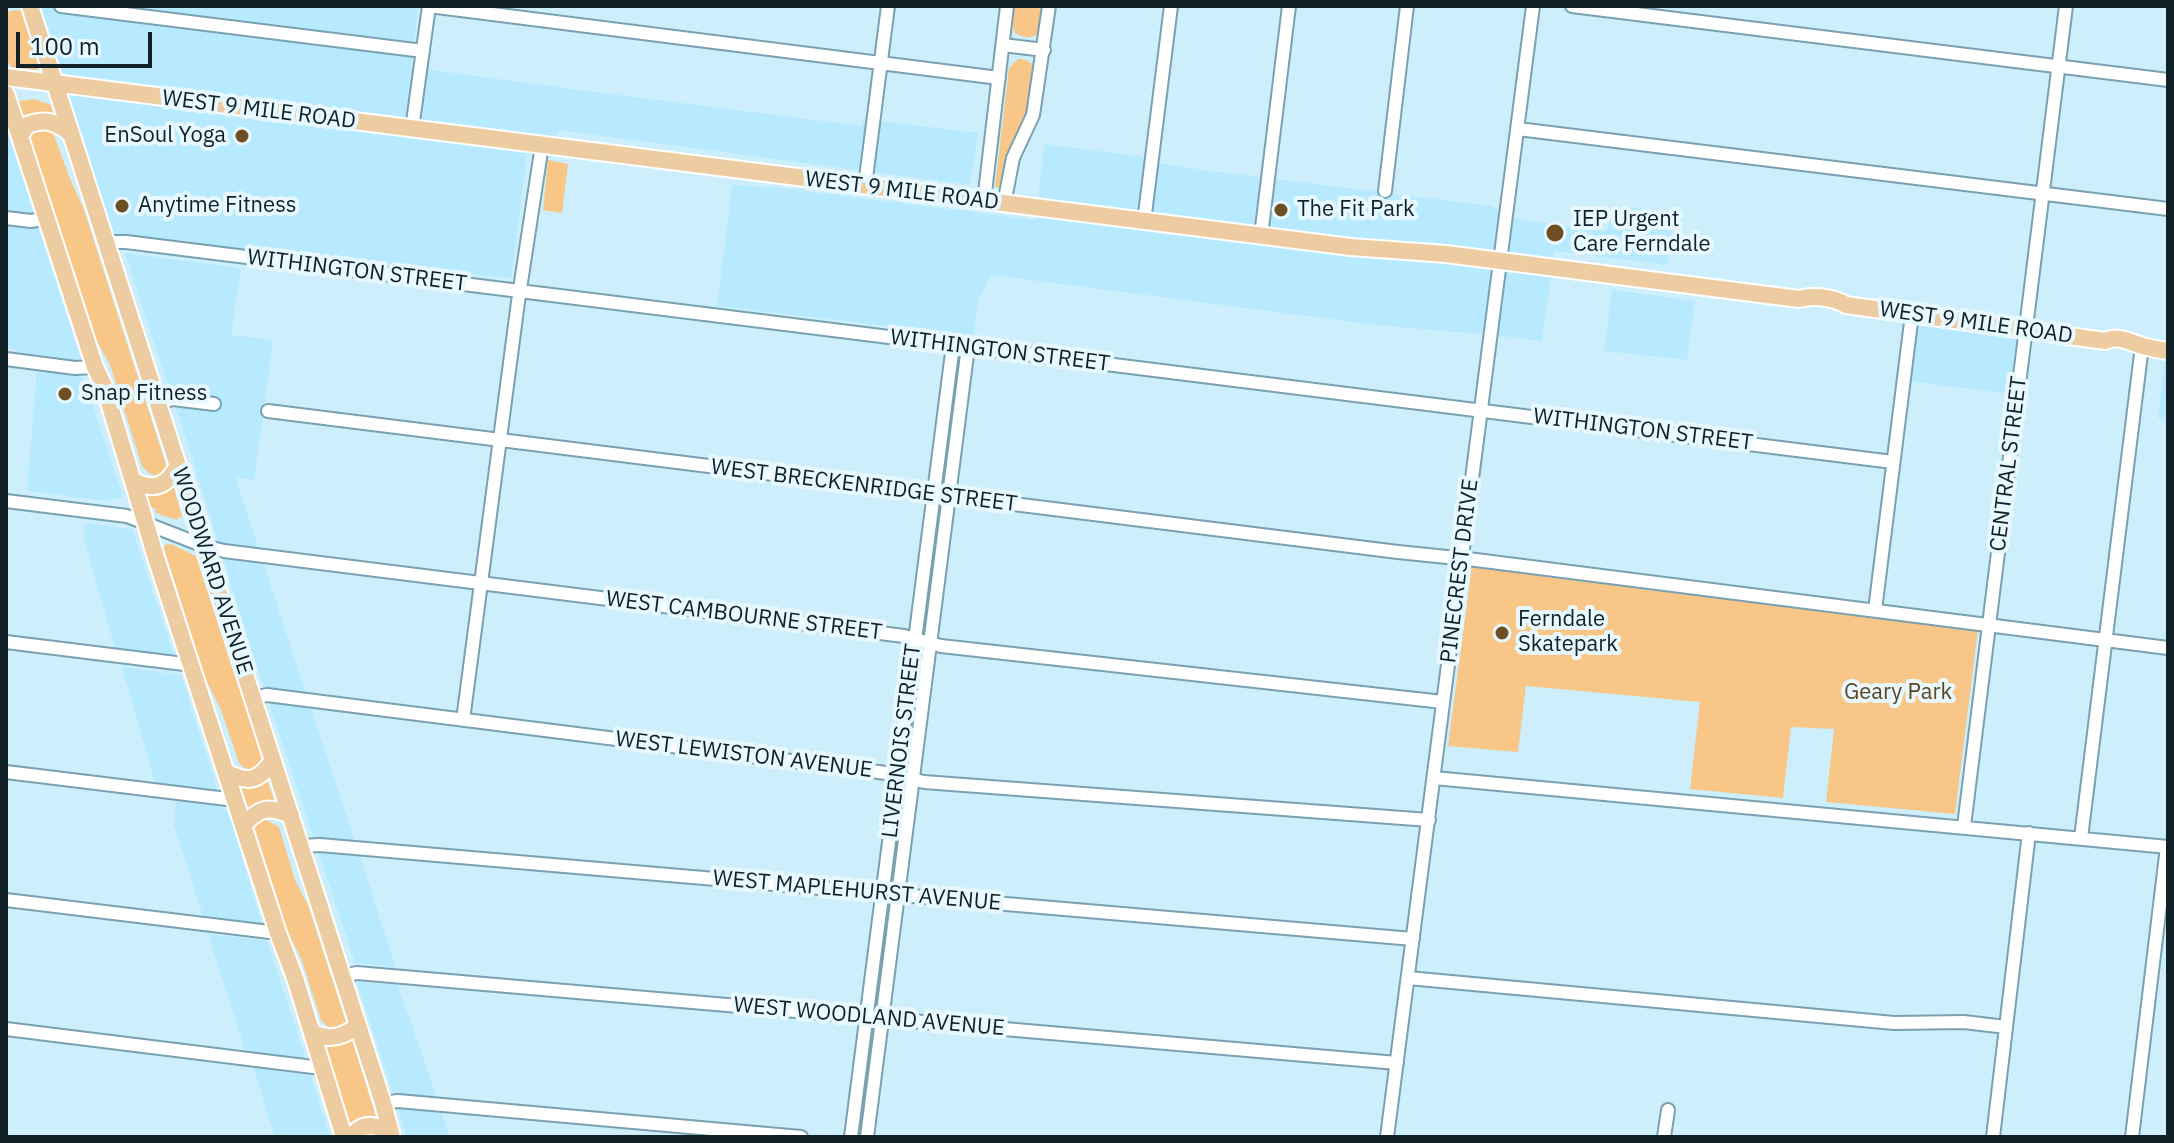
<!DOCTYPE html>
<html>
<head>
<meta charset="utf-8">
<style>
  body { margin:0 }
  #map { position:relative; width:2174px; height:1143px; overflow:hidden; background:#cdeefb; font-family:"IBM Plex Sans",sans-serif }
  canvas { display:block }
  .frame { position:absolute; inset:0; border:8px solid #112127; pointer-events:none }
  .scale { position:absolute; left:16px; top:32px; width:136px; height:36px; box-sizing:border-box; border:4px solid #112127; border-top:0; padding-left:10px; font-size:24px; line-height:28px; white-space:nowrap; color:#112127; -webkit-text-stroke:6px #e8f8ff; paint-order:stroke }
</style>
</head>
<body>
<div id="map">
<canvas width="2174" height="1143"></canvas>
<div class="frame"></div>
<div class="scale">100 m</div>
</div>
<script>
const ctx = document.querySelector('canvas').getContext('2d');
ctx.lineJoin = 'round';
function paint(path, color) { ctx.fillStyle = color; ctx.fill(path, 'evenodd'); }
function trace(path, color, width, dash) { ctx.strokeStyle = color; ctx.lineWidth = width; ctx.lineCap = dash ? 'butt' : 'round'; ctx.setLineDash(dash || []); ctx.stroke(path); }
function drawText(font, color, halo, rows, align = 'center') {
  ctx.font = font + ' "IBM Plex Sans",sans-serif'; ctx.lineWidth = 8; ctx.setLineDash([]); ctx.textBaseline = 'middle'; ctx.strokeStyle = halo; ctx.fillStyle = color; for (const [text, x, y, turn = 0] of rows) {
    ctx.save(); ctx.translate(x, y); ctx.rotate((+turn || 0) * Math.PI / 180); ctx.textAlign = isNaN(turn) ? turn : align; if (halo) ctx.strokeText(text, 0, 0); ctx.fillText(text, 0, 0); ctx.restore();
  }
}
const built = new Path2D(`
  M 41,6 L 418,6 L 411,67 L 563,88 L 862,126 L 863,119 L 978,133 L 970,185 L 558,130 L 554,157 L 527,154 L 511,278 L 114,240 Z
  M 6,127 L 83,367 L 36,364 L 15,349 L 6,348 Z
  M 1044,144 L 1152,158 L 1152,162 L 1210,171 L 1491,206 L 1522,220 L 1607,231 L 1615,205 L 1674,213 L 1667,265 L 1554,251 L 1542,341 L 1502,336 L 1377,325 L 992,275 L 978,299 L 973,336 L 717,306 L 732,185 L 781,188 L 1036,220 Z
  M 125,253 L 241,268 L 231,335 L 273,340 L 254,480 L 235,477 L 396,967 L 355,963 L 249,643 L 188,445 Z
  M 1612,290 L 1695,301 L 1687,360 L 1604,351 Z
  M 1922,324 L 2013,334 L 2019,339 L 2011,394 L 1909,381 L 1915,326 Z
  M 2165,360 L 2168,360 L 2168,420 L 2158,418 Z
  M 37,370 L 83,377 L 123,497 L 106,501 L 27,491 Z
  M 85,523 L 132,529 L 174,655 L 115,648 L 84,540 Z
  M 122,667 L 181,675 L 218,792 L 156,785 Z
  M 176,801 L 218,806 L 228,811 L 262,924 L 204,919 L 174,825 Z
  M 208,934 L 267,941 L 305,1056 L 304,1059 L 246,1053 Z
  M 357,982 L 398,985 L 450,1137 L 407,1137 Z
  M 253,1067 L 311,1076 L 330,1137 L 275,1137 Z`);
const green = new Path2D(`
  M 1012,6 L 1044,6 L 1039,33 C 1031,39 1023,38 1015,33 L 1011,21 Z
  M 17,10 L 21,11 L 39,67 L 36,70 L 11,67 L 6,58 L 6,12 Z
  M 1018,59 C 1061,58 1011,145 1005,163 C 1003,171 1002,180 1000,188 L 995,187 L 1009,68 Z
  M 35,99 L 51,105 L 53,113 L 39,113 L 24,118 L 19,101 Z
  M 38,128 L 47,128 L 54,135 L 70,179 L 83,207 L 167,468 L 161,477 L 150,474 L 142,466 L 110,365 L 97,341 L 31,140 L 32,134 Z
  M 548,160 L 568,164 L 562,213 L 543,210 Z
  M 172,487 L 174,488 L 182,517 L 179,517 L 177,520 L 156,513 L 155,508 L 150,508 L 147,492 Z
  M 171,544 L 196,556 L 263,762 L 253,771 L 243,767 L 239,763 L 221,710 L 206,680 L 164,549 L 165,545 Z
  M 1472,565 L 1978,629 L 1955,814 L 1826,802 L 1834,729 L 1791,727 L 1783,798 L 1690,789 L 1700,702 L 1526,686 L 1518,752 L 1448,746 Z
  M 268,782 L 276,805 C 267,804 257,803 248,808 L 240,783 L 255,785 Z
  M 265,819 L 279,827 L 295,880 L 308,905 L 346,1022 L 337,1030 L 330,1029 L 321,1020 L 301,958 L 288,933 L 254,826 L 257,820 Z
  M 352,1040 L 378,1123 L 351,1128 L 324,1044 L 339,1045 Z`);
const minor = new Path2D(`
  M 61,6 L 423,51
  M 429,6 L 999,78
  M 1572,6 L 2168,80
  M 1003,45 L 1044,50
  M 412,129 L 429,6
  M 1518,129 L 2168,209
  M 865,186 L 888,6
  M 1385,191 L 1407,6
  M 984,201 L 1007,6
  M 1004,204 L 1013,158 L 1033,115 L 1049,6
  M 6,218 L 31,221 L 48,218
  M 1144,222 L 1171,6
  M 1261,236 L 1289,6
  M 106,242 L 126,242 L 1893,462
  M 6,359 L 75,368 L 95,367
  M 157,403 L 173,399 L 214,404
  M 268,411 L 1398,552 L 1476,560 L 2168,648
  M 6,501 L 127,516 L 204,546 L 224,551 L 904,636 L 941,646 L 1443,702
  M 1875,610 L 1912,314
  M 6,642 L 192,665
  M 252,698 L 267,695 L 886,773 L 924,782 L 1429,820
  M 463,720 L 518,302 L 542,145
  M 6,772 L 235,800
  M 1434,778 L 2168,847
  M 1964,826 L 2066,6
  M 2081,838 L 2142,346
  M 300,846 L 320,845 L 1413,939
  M 6,900 L 278,933
  M 342,976 L 357,973 L 1397,1063
  M 1408,978 L 1894,1023 L 1964,1022 L 2006,1027
  M 6,1029 L 321,1068
  M 383,1103 L 398,1101 L 801,1137
  M 851,1137 L 953,345
  M 867,1137 L 968,347
  M 1387,1137 L 1533,6
  M 1664,1137 L 1668,1110
  M 1993,1137 L 2029,833
  M 2132,1137 L 2167,847`);
const major = new Path2D(`
  M 30,6 L 383,1103 L 392,1137
  M 6,77 L 1351,247 L 1446,254 L 1799,299 C 1813,295 1833,297 1846,305 L 2105,341 C 2120,334 2132,344 2147,347 C 2154,349 2161,350 2168,351
  M 6,94 L 95,367 L 104,386 L 157,561 L 278,933 L 295,978 L 344,1137
  M 20,136 L 27,125 C 46,118 56,122 71,134
  M 134,481 C 155,492 168,485 178,465
  M 226,772 C 249,784 259,781 273,760
  M 243,826 C 259,807 268,806 291,815
  M 313,1033 C 330,1041 344,1037 358,1025
  M 352,1137 C 362,1121 377,1125 391,1133`);
const markers = [
  [242,136,8,"#6e4f24"],
  [122,206,8,"#6e4f24"],
  [1281,210,8,"#6e4f24"],
  [1555,233,10,"#6e4f24"],
  [65,394,8,"#6e4f24"],
  [1502,633,8,"#6e4f24"]
];
const streetNames = [
  ["WEST 9 MILE ROAD",259,110,7],
  ["WEST 9 MILE ROAD",902,191,7],
  ["WITHINGTON STREET",357,271,7],
  ["WEST 9 MILE ROAD",1976,323,8],
  ["WITHINGTON STREET",1000,351,7],
  ["WITHINGTON STREET",1643,430,7],
  ["CENTRAL STREET",2009,464,-83],
  ["WEST BRECKENRIDGE STREET",864,486,7],
  ["WOODWARD AVENUE",212,571,72],
  ["PINECREST DRIVE",1460,571,-83],
  ["WEST CAMBOURNE STREET",744,616,7],
  ["LIVERNOIS STREET",902,741,-83],
  ["WEST LEWISTON AVENUE",744,755,7],
  ["WEST MAPLEHURST AVENUE",857,891,5],
  ["WEST WOODLAND AVENUE",869,1017,5]
];
const poiNames = [
  ["EnSoul Yoga",226,136,"right"],
  ["Anytime Fitness",138,206],
  ["The Fit Park",1297,210],
  ["IEP Urgent",1573,220],
  ["Care Ferndale",1573,245],
  ["Snap Fitness",81,394],
  ["Ferndale",1518,620],
  ["Skatepark",1518,645]
];
const parkNames = [
  ["Geary Park",1898,693]
];
paint(built, '#b7eafe');
paint(green, '#f8c788');
trace(minor, '#7aa1b1', 16);
trace(major, '#fff', 20);
trace(minor, '#fff', 12);
trace(major, '#eccca0', 16);
for (const [x, y, r, color] of markers) { const dot = new Path2D(); dot.arc(x, y, r, 0, 2 * Math.PI); ctx.fillStyle = color; ctx.fill(dot); trace(dot, '#e8f8ff', 3); }
drawText('22px', '#112127', '#e8f8ff', streetNames);
drawText('22px', '#112127', '#e8f8ff', poiNames, 'left');
drawText('22px', '#5e441f', '#e8f8ff', parkNames);
</script>
</body>
</html>
